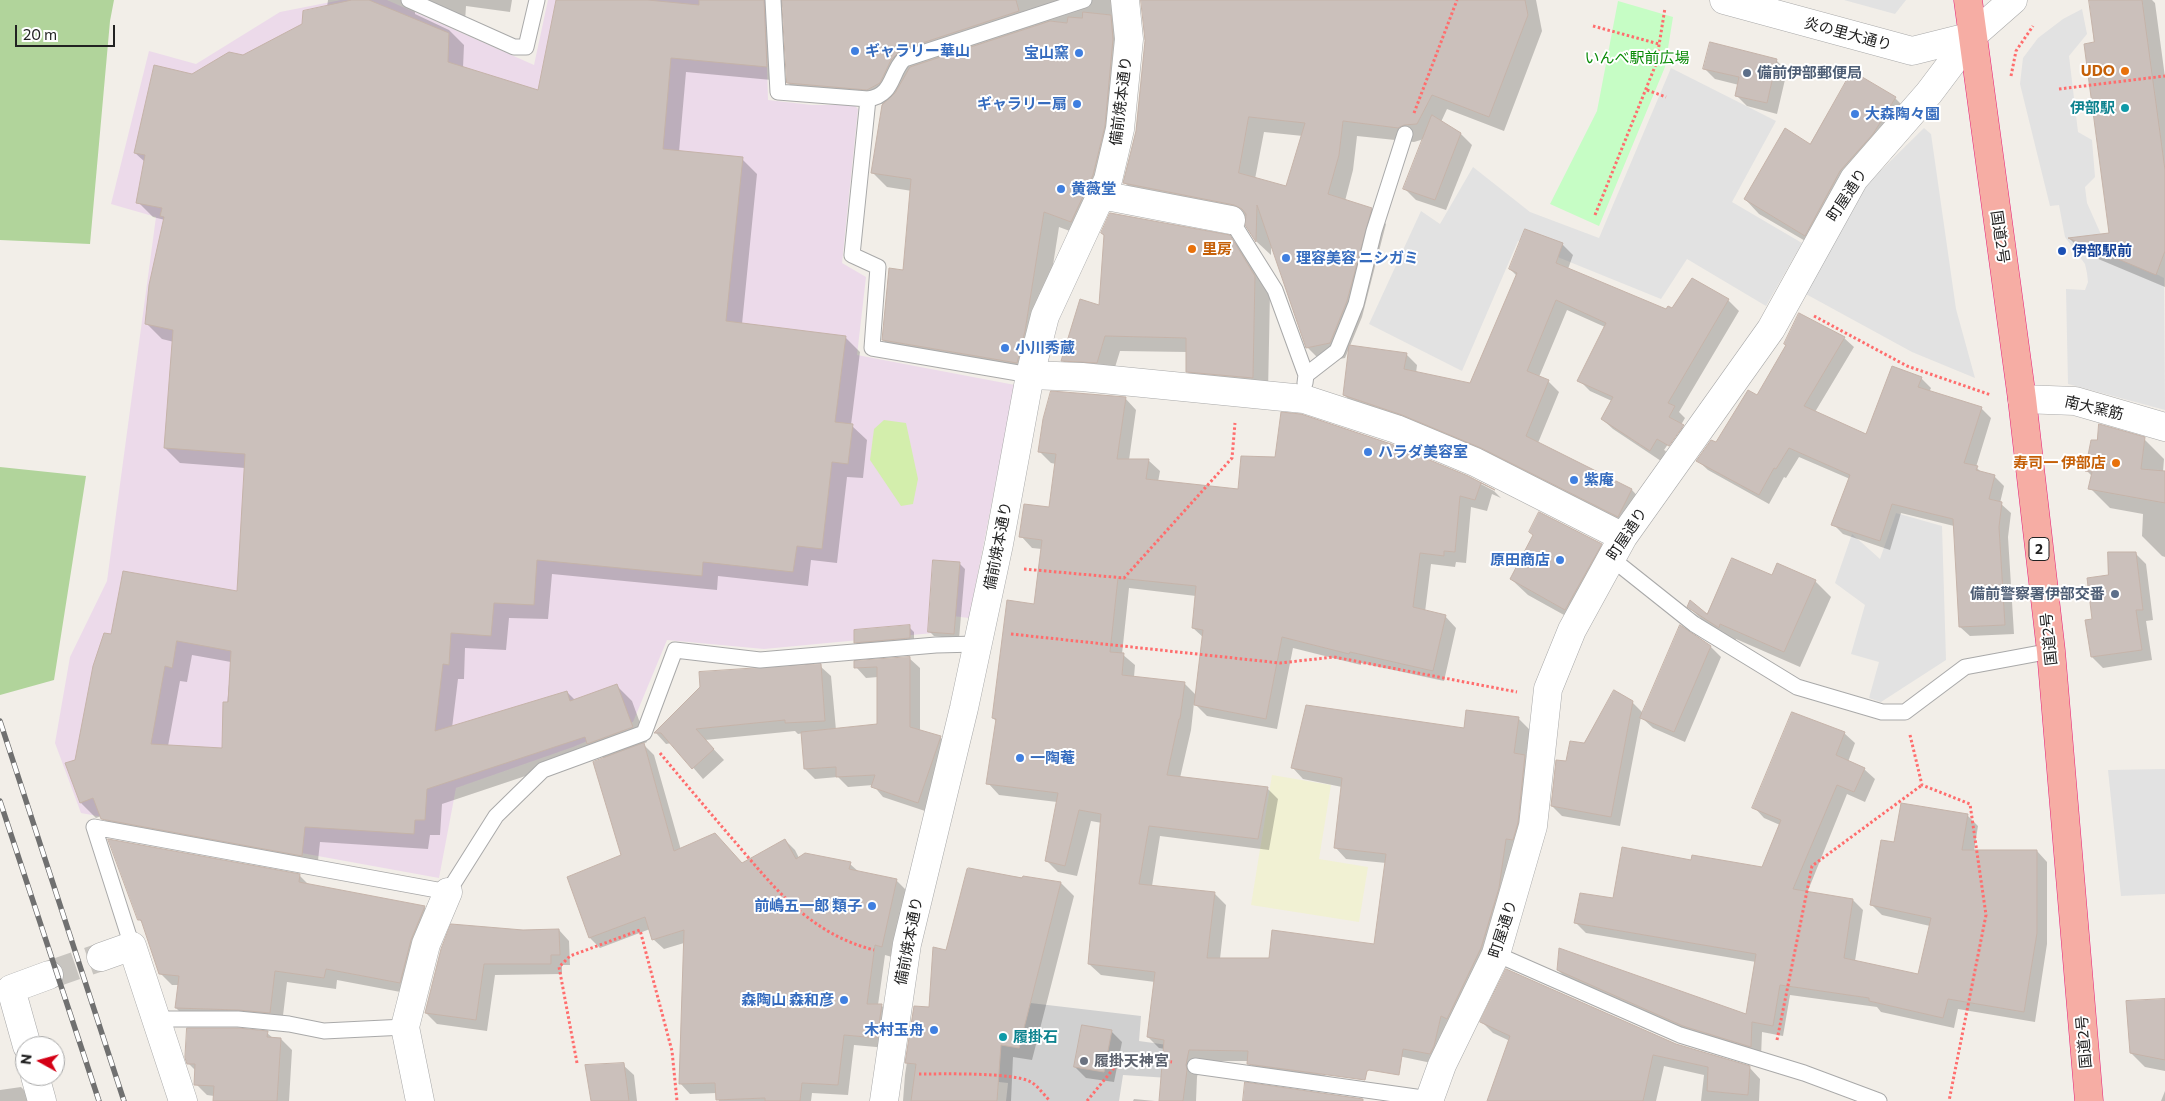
<!DOCTYPE html>
<html>
<head>
<meta charset="utf-8">
<style>
  body { margin:0 }
  #map { position:relative; width:2165px; height:1101px; overflow:hidden; background:#f2eee8; font-family:Commissioner,sans-serif }
  canvas { display:block }
  .north { position:absolute; left:15px; top:1036px; width:50px; height:50px; box-sizing:border-box; background:#fff; border:1px solid #a7a7a7; border-radius:50%; rotate:277deg; font-size:14px; font-weight:700; line-height:20px; text-align:center; color:#222 }
  .north::after { content:''; display:block; margin:auto; width:18px; height:22px; background:#d40015; clip-path:polygon(50% 0,100% 100%,50% 72%,0 100%) }
  .scale { position:absolute; left:15px; top:25px; width:100px; height:22px; box-sizing:border-box; border:2px solid #222; border-top:0; padding-left:6px; font-size:15px; line-height:18px; white-space:nowrap; color:#222; -webkit-text-stroke:4px #fff; paint-order:stroke }
</style>
</head>
<body>
<div id="map">
<canvas width="2165" height="1101"></canvas>
<div class="north">N</div>
<div class="scale">20 m</div>
</div>
<script>
const ctx = document.querySelector('canvas').getContext('2d');
ctx.lineJoin = 'round';
function paint(path, color) { ctx.fillStyle = color; ctx.fill(path, 'evenodd'); }
function trace(path, color, width, dash) { ctx.strokeStyle = color; ctx.lineWidth = width; ctx.lineCap = dash ? 'butt' : 'round'; ctx.setLineDash(dash || []); ctx.stroke(path); }
function drawText(font, color, halo, rows, align = 'center') {
  ctx.font = font + ' Commissioner,"Noto Sans JP",sans-serif'; ctx.lineWidth = 4; ctx.setLineDash([]); ctx.textBaseline = 'middle'; ctx.strokeStyle = halo; ctx.fillStyle = color; for (const [text, x, y, turn = 0] of rows) {
    ctx.save(); ctx.translate(x, y); ctx.rotate((+turn || 0) * Math.PI / 180); ctx.textAlign = isNaN(turn) ? turn : align; if (halo) ctx.strokeText(text, 0, 0); ctx.fillText(text, 0, 0); ctx.restore();
  }
}
const industrial = new Path2D(`
  M 341,0 L 387,0 L 534,65 L 548,0 L 765,0 L 768,100 L 812,105 L 854,105 L 858,109 L 842,263 L 866,277 L 857,355 L 1015,385 L 969,618 L 936,614 L 933,633 L 764,649 L 667,640 L 633,722 L 573,747 L 456,788 L 439,878 L 81,813 L 55,743 L 70,657 L 107,581 L 156,217 L 111,204 L 149,51 L 196,64 L 280,12 Z`);
const religious = new Path2D(`
  M 988,998 L 1141,1016 L 1139,1041 L 1189,1048 L 1184,1079 L 1123,1075 L 1119,1101 L 1006,1101 L 1008,1083 L 980,1080 Z`);
const farmland = new Path2D(`
  M 1272,775 L 1331,785 L 1319,859 L 1368,867 L 1359,922 L 1251,905 Z`);
const grass = new Path2D(`
  M 884,420 L 906,423 L 918,479 L 913,504 L 901,506 L 870,460 L 874,429 Z`);
const forest = new Path2D(`
  M 0,0 L 114,0 L 110,21 L 90,244 L 0,240 Z
  M 0,467 L 86,476 L 54,680 L 0,695 Z`);
const park = new Path2D(`
  M 1618,1 L 1673,17 L 1665,67 L 1599,226 L 1550,204 L 1597,111 Z`);
const parking = new Path2D(`
  M 1844,0 L 1906,0 L 1895,14 Z
  M 2082,9 L 2087,34 L 2069,56 L 2078,132 L 2092,140 L 2095,177 L 2085,187 L 2087,203 L 2107,248 L 2164,278 L 2165,410 L 2068,384 L 2066,289 L 2085,290 L 2088,282 L 2087,273 L 2085,264 L 2065,237 L 2059,205 L 2050,206 L 2020,84 L 2023,58 L 2038,38 L 2063,19 Z
  M 1671,68 L 1776,121 L 1732,202 L 1802,243 L 1766,306 L 1687,259 L 1661,299 L 1518,241 L 1462,371 L 1369,324 L 1421,211 L 1440,224 L 1473,167 L 1530,212 L 1599,238 Z
  M 1924,128 L 1931,134 L 1956,309 L 1975,378 L 1912,352 L 1804,293 L 1864,187 Z
  M 1896,513 L 1942,526 L 1946,660 L 1881,702 L 1869,698 L 1879,662 L 1851,654 L 1865,605 L 1835,583 L 1852,534 L 1880,559 Z
  M 2165,769 L 2165,894 L 2121,896 L 2108,770 Z`);
const shadow = new Path2D(`
  M 328,0 L 512,0 L 510,12 L 466,6 L 465,22 L 415,11 L 415,14 L 449,30 L 464,45 L 463,68 L 539,92 L 557,0 L 1137,0 L 1128,55 L 1086,237 L 1059,227 L 1040,347 L 1032,378 L 898,355 L 883,340 L 905,271 L 912,191 L 887,187 L 872,172 L 883,104 L 803,98 L 788,83 L 784,4 L 778,16 L 782,81 L 686,72 L 679,152 L 742,159 L 757,174 L 742,324 L 845,337 L 860,352 L 851,425 L 867,440 L 863,478 L 847,477 L 837,563 L 811,560 L 808,586 L 718,576 L 717,590 L 552,574 L 548,619 L 509,618 L 506,650 L 465,648 L 464,679 L 458,679 L 452,728 L 567,692 L 575,700 L 617,686 L 632,701 L 647,742 L 643,744 L 654,755 L 681,850 L 742,864 L 785,840 L 795,850 L 799,858 L 850,864 L 859,872 L 896,880 L 907,891 L 892,957 L 885,955 L 878,1005 L 882,1006 L 892,1016 L 887,1048 L 854,1045 L 848,1095 L 812,1093 L 811,1101 L 719,1101 L 717,1093 L 690,1094 L 680,1083 L 684,943 L 664,949 L 653,939 L 650,929 L 600,948 L 590,938 L 569,878 L 622,856 L 604,759 L 597,752 L 442,804 L 440,835 L 430,835 L 428,849 L 320,842 L 317,870 L 117,833 L 101,816 L 96,818 L 81,803 L 67,764 L 76,761 L 112,635 L 238,592 L 245,468 L 180,463 L 165,448 L 174,342 L 162,339 L 147,324 L 165,220 L 153,217 L 138,202 L 145,162 L 135,153 L 192,75 L 243,56 L 304,25 L 327,7 ZM 192,655 L 231,662 L 223,750 L 168,746 L 180,681 L 187,682 Z
  M 1142,0 L 1536,0 L 1542,31 L 1504,131 L 1447,109 L 1441,122 L 1461,134 L 1472,145 L 1446,210 L 1416,200 L 1405,189 L 1424,139 L 1414,142 L 1357,136 L 1353,170 L 1345,201 L 1371,209 L 1386,224 L 1362,317 L 1345,358 L 1322,362 L 1307,347 L 1271,243 L 1271,255 L 1257,242 L 1247,225 L 1247,219 L 1140,198 L 1125,183 L 1137,131 L 1146,40 ZM 1264,132 L 1303,136 L 1287,187 L 1255,179 Z
  M 2090,0 L 2152,0 L 2155,3 L 2165,77 L 2165,287 L 2084,253 L 2070,239 L 2110,234 L 2096,43 Z
  M 1776,60 L 1787,71 L 1777,114 L 1747,106 L 1736,95 L 1739,85 L 1715,79 L 1704,68 Z
  M 1895,98 L 1909,112 L 1819,249 L 1759,214 L 1745,199 L 1810,145 Z
  M 1526,230 L 1563,245 L 1573,255 L 1568,269 L 1667,311 L 1672,310 L 1692,279 L 1728,300 L 1739,311 L 1679,412 L 1685,418 L 1681,425 L 1693,436 L 1680,455 L 1668,449 L 1683,427 L 1680,427 L 1664,450 L 1666,451 L 1661,461 L 1613,429 L 1602,419 L 1612,401 L 1590,391 L 1579,380 L 1605,327 L 1567,310 L 1539,377 L 1548,381 L 1559,392 L 1538,443 L 1632,490 L 1642,501 L 1629,527 L 1355,405 L 1344,395 L 1406,354 L 1417,365 L 1416,373 L 1471,384 L 1517,276 L 1510,269 Z
  M 1102,233 L 1229,236 L 1244,252 L 1270,292 L 1268,393 L 1202,386 L 1187,371 L 1187,352 L 1120,351 L 1112,377 L 1077,375 L 1062,360 L 1100,307 L 1105,237 Z
  M 1844,338 L 1854,347 L 1815,412 L 1867,436 L 1921,378 L 1931,388 L 1929,392 L 1981,408 L 1991,418 L 1976,467 L 1983,474 L 1994,476 L 2004,486 L 2000,503 L 2011,513 L 2008,537 L 2014,634 L 1970,636 L 1960,627 L 1954,526 L 1901,513 L 1890,550 L 1843,534 L 1833,524 L 1850,479 L 1799,457 L 1786,478 L 1784,477 L 1769,504 L 1708,470 L 1698,461 L 1716,444 L 1758,397 Z
  M 1125,398 L 1136,410 L 1129,460 L 1148,460 L 1160,471 L 1158,482 L 1239,490 L 1468,477 L 1494,491 L 1501,498 L 1492,494 L 1487,511 L 1471,507 L 1466,563 L 1456,562 L 1455,567 L 1431,564 L 1425,612 L 1445,616 L 1456,628 L 1444,681 L 1361,663 L 1361,665 L 1293,648 L 1277,729 L 1207,716 L 1194,703 L 1191,730 L 1180,778 L 1267,788 L 1278,799 L 1269,850 L 1160,836 L 1152,886 L 1215,894 L 1226,905 L 1220,959 L 1270,959 L 1375,946 L 1386,863 L 1346,859 L 1335,847 L 1342,787 L 1303,779 L 1292,767 L 1518,718 L 1530,730 L 1526,757 L 1536,767 L 1510,900 L 1441,1065 L 1294,1034 L 1286,1064 L 1327,1076 L 1337,1086 L 1260,1075 L 1248,1061 L 1201,1061 L 1197,1077 L 1196,1101 L 1160,1101 L 1165,1049 L 1159,1048 L 1148,1037 L 1155,982 L 1101,975 L 1089,964 L 1102,823 L 1091,821 L 1077,876 L 1058,872 L 1047,861 L 1057,802 L 999,795 L 988,783 L 996,721 L 993,718 L 1035,605 L 1042,549 L 1032,548 L 1021,536 L 1050,509 L 1056,464 L 1051,463 L 1040,452 ZM 1129,588 L 1196,596 L 1193,628 L 1204,638 L 1197,696 L 1184,683 L 1134,677 L 1135,665 L 1122,654 Z
  M 2144,439 L 2164,459 L 2163,472 L 2165,472 L 2165,557 L 2162,556 L 2142,536 L 2143,514 L 2110,508 L 2090,488 L 2092,476 L 2086,470 Z
  M 1534,536 L 1601,545 L 1617,561 L 1582,625 L 1528,595 L 1511,579 Z
  M 2135,553 L 2146,564 L 2153,620 L 2146,621 L 2152,660 L 2103,668 L 2092,657 L 2093,620 L 2110,576 Z
  M 960,564 L 965,569 L 959,639 L 934,636 L 929,631 Z
  M 1773,577 L 1815,581 L 1831,597 L 1800,667 L 1736,639 L 1735,643 L 1705,623 L 1689,607 L 1708,616 Z
  M 909,627 L 914,632 L 914,643 L 860,647 L 855,642 Z
  M 1710,646 L 1721,657 L 1685,742 L 1653,728 L 1641,717 L 1620,826 L 1562,816 L 1552,806 L 1567,763 L 1632,702 L 1643,713 Z
  M 909,658 L 920,668 L 920,731 L 940,737 L 950,747 L 928,812 L 883,797 L 873,785 L 848,787 L 838,777 L 815,779 L 805,769 L 803,733 L 798,734 L 795,731 L 705,740 L 724,760 L 703,779 L 672,743 L 666,744 L 656,733 L 702,687 L 820,666 L 831,676 L 836,730 L 879,725 L 878,677 L 866,678 L 856,667 Z
  M 1844,733 L 1855,743 L 1848,762 L 1864,769 L 1875,779 L 1865,802 L 1847,794 L 1807,893 L 1853,900 L 1863,910 L 1855,961 L 1919,976 L 1930,926 L 1882,915 L 1872,905 L 1895,844 L 1967,815 L 1978,826 L 1974,851 L 2037,851 L 2047,862 L 2047,944 L 2035,1022 L 1958,1009 L 1954,1028 L 1881,1012 L 1877,1007 L 1790,995 L 1783,1036 L 1762,1032 L 1761,1057 L 1695,1036 L 1569,981 L 1558,970 L 1747,1016 L 1756,962 L 1586,933 L 1576,923 L 1614,899 L 1692,861 L 1763,868 L 1780,825 L 1764,818 L 1754,807 Z
  M 968,870 L 1061,883 L 1074,896 L 1032,1060 L 1013,1057 L 1011,1101 L 903,1101 L 905,1075 L 915,1008 L 930,1008 Z
  M 300,876 L 309,885 L 424,907 L 435,919 L 411,994 L 337,980 L 336,989 L 287,982 L 282,1024 L 187,1019 L 176,1008 L 179,985 L 172,985 L 160,973 L 143,924 L 139,919 Z
  M 559,930 L 569,941 L 570,965 L 562,965 L 562,974 L 495,975 L 487,1031 L 437,1024 L 426,1013 L 523,931 Z
  M 2165,1000 L 2165,1071 L 2145,1067 L 2131,1053 Z
  M 1482,1022 L 1676,1045 L 1749,1067 L 1760,1079 L 1759,1101 L 1701,1101 L 1704,1075 L 1664,1066 L 1656,1101 L 1490,1101 L 1510,1041 L 1493,1033 Z
  M 1111,1031 L 1122,1042 L 1114,1082 L 1086,1078 L 1075,1067 Z
  M 267,1033 L 273,1038 L 281,1039 L 292,1050 L 289,1101 L 214,1101 L 214,1096 L 207,1095 L 196,1084 L 196,1071 L 188,1063 Z
  M 623,1065 L 634,1075 L 637,1101 L 592,1101 Z
  M 21,1087 L 29,1095 L 31,1101 L 0,1101 L 0,1090 Z
  M 2165,1091 L 2165,1101 L 2161,1101 Z
  M 1134,1099 L 1155,1101 L 1133,1101 Z`);
const building = new Path2D(`
  M 352,0 L 369,0 L 449,33 L 448,62 L 538,90 L 556,0 L 648,0 L 699,5 L 699,0 L 764,0 L 767,67 L 671,58 L 663,149 L 743,157 L 726,321 L 846,336 L 835,422 L 853,424 L 848,464 L 832,462 L 822,549 L 797,546 L 793,572 L 703,562 L 702,576 L 537,560 L 534,605 L 494,603 L 491,636 L 451,633 L 449,665 L 443,664 L 435,731 L 567,691 L 570,701 L 617,684 L 633,727 L 587,744 L 585,737 L 427,789 L 425,820 L 415,820 L 414,834 L 305,827 L 302,856 L 101,819 L 93,798 L 80,803 L 65,763 L 75,760 L 93,666 L 104,633 L 111,634 L 123,571 L 237,591 L 245,454 L 164,448 L 173,330 L 145,324 L 149,285 L 164,217 L 160,216 L 162,208 L 136,203 L 145,155 L 134,153 L 154,65 L 192,74 L 229,52 L 243,55 L 302,24 L 303,11 ZM 177,641 L 231,651 L 228,702 L 223,702 L 222,748 L 151,744 L 165,666 L 172,668 Z
  M 782,0 L 1016,0 L 1019,11 L 901,50 L 891,60 L 880,83 L 867,90 L 787,83 Z
  M 1141,0 L 1525,0 L 1528,15 L 1489,117 L 1432,95 L 1417,124 L 1404,125 L 1398,128 L 1343,121 L 1339,155 L 1328,194 L 1372,208 L 1347,301 L 1330,343 L 1306,348 L 1257,205 L 1256,242 L 1245,225 L 1246,214 L 1242,209 L 1234,205 L 1123,183 L 1136,131 L 1145,41 ZM 1249,117 L 1305,123 L 1286,186 L 1239,173 Z
  M 2089,0 L 2142,0 L 2165,170 L 2165,251 L 2156,275 L 2068,238 L 2109,233 L 2084,44 L 2094,42 Z
  M 1083,12 L 1111,15 L 1113,39 L 1105,126 L 1093,175 L 1071,222 L 1044,212 L 1025,331 L 1017,363 L 882,340 L 889,268 L 903,270 L 911,179 L 871,173 L 882,105 L 895,93 L 910,67 L 1050,21 L 1067,23 L 1068,17 L 1082,18 Z
  M 1710,42 L 1777,59 L 1767,103 L 1735,96 L 1739,77 L 1703,69 Z
  M 1852,71 L 1896,97 L 1873,134 L 1840,171 L 1805,236 L 1744,199 L 1785,128 L 1810,144 Z
  M 1432,115 L 1461,133 L 1435,200 L 1403,189 Z
  M 1110,213 L 1230,235 L 1255,276 L 1253,378 L 1186,372 L 1186,338 L 1105,336 L 1097,363 L 1061,361 L 1080,299 L 1099,305 L 1104,235 L 1101,233 Z
  M 1525,229 L 1563,243 L 1556,263 L 1666,309 L 1668,306 L 1672,308 L 1692,278 L 1729,299 L 1668,403 L 1675,406 L 1669,417 L 1684,425 L 1669,446 L 1657,439 L 1650,451 L 1601,419 L 1613,397 L 1577,381 L 1606,323 L 1556,300 L 1527,371 L 1549,380 L 1526,436 L 1632,489 L 1618,517 L 1481,448 L 1402,415 L 1343,395 L 1349,345 L 1407,353 L 1404,369 L 1470,383 L 1517,273 L 1509,269 Z
  M 1799,313 L 1845,337 L 1804,406 L 1866,434 L 1892,366 L 1922,377 L 1918,387 L 1982,407 L 1964,463 L 1978,466 L 1976,470 L 1995,475 L 1989,499 L 2002,502 L 1999,527 L 2005,625 L 1959,627 L 1953,519 L 1892,504 L 1880,541 L 1831,525 L 1850,475 L 1789,448 L 1776,469 L 1774,468 L 1759,495 L 1696,461 L 1711,440 L 1716,442 L 1748,390 L 1757,395 L 1786,345 L 1784,344 Z
  M 1051,391 L 1126,397 L 1117,459 L 1149,459 L 1146,479 L 1238,489 L 1241,456 L 1275,457 L 1281,412 L 1301,414 L 1391,444 L 1468,476 L 1495,490 L 1481,483 L 1475,500 L 1460,496 L 1455,552 L 1444,551 L 1444,556 L 1420,553 L 1413,607 L 1446,615 L 1433,671 L 1350,652 L 1349,654 L 1282,637 L 1266,719 L 1194,705 L 1203,630 L 1192,628 L 1196,586 L 1118,578 L 1110,652 L 1124,653 L 1122,675 L 1185,682 L 1180,719 L 1179,719 L 1167,775 L 1268,787 L 1258,839 L 1149,826 L 1139,884 L 1215,892 L 1207,958 L 1269,958 L 1272,930 L 1374,944 L 1386,854 L 1334,848 L 1342,778 L 1291,768 L 1306,705 L 1464,728 L 1466,710 L 1519,717 L 1514,753 L 1525,755 L 1518,823 L 1513,840 L 1506,839 L 1499,888 L 1481,948 L 1447,1019 L 1441,1016 L 1434,1046 L 1430,1054 L 1403,1049 L 1399,1075 L 1369,1070 L 1367,1071 L 1365,1080 L 1247,1064 L 1248,1051 L 1189,1050 L 1186,1065 L 1187,1070 L 1183,1101 L 1159,1101 L 1164,1040 L 1147,1037 L 1155,972 L 1088,964 L 1101,814 L 1079,810 L 1065,866 L 1045,861 L 1058,793 L 986,784 L 996,719 L 992,718 L 1007,600 L 1034,604 L 1042,540 L 1019,537 L 1024,504 L 1049,507 L 1056,454 L 1038,452 L 1043,419 Z
  M 2099,424 L 2145,437 L 2141,469 L 2165,471 L 2165,503 L 2088,489 L 2092,472 L 2085,471 L 2091,440 L 2097,440 Z
  M 1539,512 L 1602,544 L 1565,610 L 1510,579 L 1533,535 L 1529,532 Z
  M 2108,552 L 2136,552 L 2143,610 L 2136,610 L 2142,650 L 2091,657 L 2085,620 L 2092,619 L 2087,578 L 2108,575 Z
  M 1732,558 L 1772,575 L 1777,563 L 1816,580 L 1784,652 L 1720,624 L 1719,628 L 1687,607 L 1690,600 L 1707,614 Z
  M 933,560 L 960,562 L 954,634 L 928,632 Z
  M 910,625 L 910,638 L 854,643 L 854,630 Z
  M 1680,625 L 1711,646 L 1674,732 L 1640,718 Z
  M 910,657 L 910,727 L 941,736 L 918,803 L 871,787 L 875,775 L 836,777 L 836,767 L 804,769 L 801,732 L 877,724 L 877,667 L 854,668 L 854,661 Z
  M 821,664 L 825,721 L 785,723 L 785,720 L 696,729 L 714,749 L 692,769 L 661,733 L 654,733 L 700,687 L 699,672 Z
  M 1614,690 L 1633,701 L 1611,817 L 1551,806 L 1556,760 L 1566,761 L 1570,741 L 1584,743 Z
  M 1792,712 L 1845,732 L 1836,755 L 1865,768 L 1854,792 L 1837,785 L 1793,889 L 1853,899 L 1844,958 L 1918,974 L 1931,918 L 1870,905 L 1881,840 L 1894,842 L 1901,803 L 1968,814 L 1962,850 L 2037,850 L 2037,933 L 2024,1012 L 1948,999 L 1943,1018 L 1869,1001 L 1869,998 L 1780,985 L 1773,1026 L 1752,1022 L 1751,1047 L 1683,1026 L 1557,970 L 1559,948 L 1746,1014 L 1756,954 L 1574,923 L 1580,893 L 1613,898 L 1622,847 L 1691,860 L 1692,855 L 1762,867 L 1781,820 L 1752,808 Z
  M 644,743 L 674,851 L 715,833 L 742,863 L 785,839 L 796,859 L 805,853 L 851,862 L 849,869 L 897,879 L 882,947 L 875,945 L 867,1004 L 882,1004 L 877,1038 L 844,1035 L 838,1085 L 802,1083 L 800,1101 L 765,1101 L 765,1098 L 716,1100 L 715,1083 L 679,1084 L 684,930 L 652,940 L 645,917 L 589,938 L 567,877 L 621,855 L 593,762 Z
  M 108,839 L 300,874 L 299,882 L 425,906 L 411,940 L 400,983 L 326,969 L 324,978 L 275,971 L 270,1013 L 238,1010 L 175,1008 L 179,976 L 159,974 L 141,920 L 138,920 Z
  M 969,868 L 1022,878 L 1023,876 L 1061,882 L 1019,1048 L 1001,1045 L 997,1101 L 911,1101 L 916,1064 L 905,1063 L 914,1006 L 929,1007 L 933,947 L 946,950 L 967,869 Z
  M 451,924 L 523,930 L 559,929 L 560,955 L 551,955 L 551,964 L 484,964 L 476,1020 L 425,1013 L 441,949 Z
  M 1506,969 L 1676,1044 L 1750,1066 L 1748,1095 L 1707,1091 L 1708,1067 L 1653,1055 L 1643,1101 L 1487,1101 L 1510,1036 L 1480,1022 Z
  M 2165,999 L 2165,1060 L 2130,1053 L 2126,1001 Z
  M 1082,1025 L 1112,1030 L 1104,1072 L 1074,1067 Z
  M 187,1028 L 238,1028 L 268,1031 L 267,1037 L 281,1038 L 277,1101 L 213,1101 L 214,1086 L 194,1085 L 195,1064 L 187,1064 L 185,1058 Z
  M 624,1063 L 629,1101 L 591,1101 L 585,1065 Z
  M 1245,1082 L 1363,1099 L 1363,1101 L 1243,1101 Z`);
const minorTunnel = new Path2D(`
  M 49,975 L 101,957`);
const path = new Path2D(`
  M 1593,26 L 1659,44
  M 2011,76 L 2016,51 L 2033,26
  M 2059,89 L 2165,76
  M 1647,90 L 1666,97
  M 1414,113 L 1457,0
  M 1595,215 L 1656,64 L 1665,8
  M 1814,316 L 1907,366 L 1991,395
  M 1024,569 L 1124,578 L 1232,458 L 1235,423
  M 1011,634 L 1280,663 L 1334,657 L 1517,692
  M 1910,735 L 1922,785 L 1970,804 L 1986,915 L 1949,1101
  M 660,753 C 685,783 710,813 736,843 C 776,890 811,934 874,950
  M 1777,1040 L 1812,866 L 1922,785
  M 1116,1054 L 1172,1062
  M 577,1063 L 559,967 L 570,956 L 640,930 L 672,1051 L 677,1101
  M 919,1074 C 943,1074 1013,1072 1031,1082 C 1038,1086 1044,1095 1050,1101
  M 1087,1101 L 1114,1068 L 1128,1056`);
const service = new Path2D(`
  M 409,0 L 514,47 L 526,47 L 537,0
  M 773,0 L 778,92 L 868,99 L 852,255 L 878,267 L 872,348 L 1030,375
  M 868,99 C 894,95 890,73 904,59 L 1084,0
  M 1231,220 L 1275,290 L 1306,375 L 1305,383
  M 1306,375 L 1337,351 L 1356,304 L 1374,231 L 1405,134
  M 1611,558 L 1694,624 L 1797,687 L 1882,712 L 1905,712 L 1965,667 L 2051,651
  M 132,946 L 94,827 L 448,892 L 496,816 L 543,770 L 644,733 L 675,650 L 760,660 L 936,645 L 977,644
  M 1496,954 L 1680,1035 L 1804,1073 L 1879,1101
  M 158,1019 L 238,1019 L 289,1024 L 324,1031 L 405,1027
  M 1195,1066 L 1430,1099`);
const minor = new Path2D(`
  M 1101,195 L 1231,220
  M 1030,375 L 1082,377 L 1304,399 L 1396,429 L 1475,462 L 1623,537
  M 2022,399 L 2075,401 L 2165,427
  M 101,957 L 132,946 L 183,1101
  M 27,1046 L 11,989 L 49,975
  M 35,1076 L 42,1101
  M 420,1101 L 405,1027 L 426,944 L 448,892
  M 884,1101 L 907,944 L 964,708 L 999,544 L 1030,375 L 1045,316 L 1108,180 L 1120,129 L 1129,39 L 1125,0
  M 1429,1101 L 1442,1065 L 1496,954 L 1533,826 L 1548,689 L 1572,630 L 1623,537 L 1771,329 L 1854,179 L 1929,93 L 1972,36 L 2013,0`);
const tertiary = new Path2D(`
  M 1724,0 L 1912,51 L 1972,36`);
const trunk = new Path2D(`
  M 1968,0 L 2022,399 L 2051,651 L 2089,1101`);
const rail = new Path2D(`
  M 0,721 L 124,1101
  M 0,801 L 99,1101`);
const markers = [
  [855,51,5,"#3f7fe0"],
  [1079,53,5,"#3f7fe0"],
  [2125,71,5,"#e8710a"],
  [1747,73,5,"#5c6f8a"],
  [1077,104,5,"#3f7fe0"],
  [2125,108,5,"#0f9aa8"],
  [1855,114,5,"#3f7fe0"],
  [1061,189,5,"#3f7fe0"],
  [1192,249,5,"#e8710a"],
  [2062,251,5,"#1a4fb4"],
  [1286,258,5,"#3f7fe0"],
  [1005,348,5,"#3f7fe0"],
  [1368,452,5,"#3f7fe0"],
  [2116,463,5,"#e8710a"],
  [1574,480,5,"#3f7fe0"],
  [1560,560,5,"#3f7fe0"],
  [2115,594,5,"#5c6f8a"],
  [1020,758,5,"#3f7fe0"],
  [872,906,5,"#3f7fe0"],
  [844,1000,5,"#3f7fe0"],
  [934,1030,5,"#3f7fe0"],
  [1003,1037,5,"#0f9aa8"],
  [1084,1061,5,"#6b7280"]
];
const shields = [
  [2039,549,20]
];
const shieldNames = [
  ["2",2039,549]
];
const streetNames = [
  ["炎の里大通り",1848,34,15],
  ["備前焼本通り",1121,101,-83],
  ["町屋通り",1847,195,-57],
  ["国道2号",2000,237,82],
  ["南大窯筋",2094,408,13],
  ["町屋通り",1627,534,-57],
  ["備前焼本通り",998,546,-79],
  ["国道2号",2049,639,-96],
  ["町屋通り",1503,929,-72],
  ["備前焼本通り",909,941,-79],
  ["国道2号",2084,1042,-95]
];
const shopNames = [
  ["ギャラリー華山",865,51],
  ["宝山窯",1069,53,"right"],
  ["ギャラリー扇",1067,104,"right"],
  ["大森陶々園",1865,114],
  ["黄薇堂",1071,189],
  ["理容美容 ニシガミ",1296,258],
  ["小川秀蔵",1015,348],
  ["ハラダ美容室",1378,452],
  ["紫庵",1584,480],
  ["原田商店",1550,560,"right"],
  ["一陶菴",1030,758],
  ["前嶋五一郎 類子",862,906,"right"],
  ["森陶山 森和彦",834,1000,"right"],
  ["木村玉舟",924,1030,"right"]
];
const parkNames = [
  ["いんべ駅前広場",1637,58]
];
const foodNames = [
  ["UDO",2115,71],
  ["里房",1202,249,"left"],
  ["寿司一 伊部店",2106,463]
];
const serviceNames = [
  ["備前伊部郵便局",1757,73],
  ["備前警察署伊部交番",2105,594,"right"]
];
const cultureNames = [
  ["伊部駅",2115,108],
  ["履掛石",1013,1037,"left"]
];
const transitNames = [
  ["伊部駅前",2072,251]
];
const worshipNames = [
  ["履掛天神宮",1094,1061]
];
paint(industrial, '#ecdaea');
paint(religious, '#d0d0d0');
paint(farmland, '#f1f1d3');
paint(grass, '#d3eeac');
paint(forest, '#b1d49b');
paint(park, '#c6fdc5');
paint(parking, '#e2e2e2');
paint(shadow, '#0003');
paint(building, '#cbc0bb');
trace(building, '#c5b3a9', 1);
trace(minorTunnel, '#c8c5c0', 28, [28, 14]);
trace(service, '#a9a9a9', 17);
trace(minor, '#a9a9a9', 29);
trace(tertiary, '#a9a9a9', 29);
trace(trunk, '#e62078', 29);
trace(path, '#ff6d6d', 3, [2.5, 2.5]);
trace(service, '#fff', 15);
trace(minor, '#fff', 28);
trace(tertiary, '#fff', 28);
trace(trunk, '#f6ada4', 28);
trace(rail, '#707070', 5.5);
trace(rail, '#fff', 4, [11]);
for (const [x, y, r, color] of markers) { const dot = new Path2D(); dot.arc(x, y, r, 0, 2 * Math.PI); ctx.fillStyle = color; ctx.fill(dot); trace(dot, '#fff', 2); }
for (const [x, y, w] of shields) { const box = new Path2D(); box.roundRect(x - w / 2, y - 11.5, w, 23, 4); ctx.fillStyle = '#fff'; ctx.fill(box); trace(box, '#222', 1); }
drawText('bold 14px', '#222', null, shieldNames);
drawText('15px', '#222', '#fff', streetNames);
drawText('bold 15px', '#366cbe', '#fff', shopNames, 'left');
drawText('15px', '#088a05', '#fff', parkNames);
drawText('bold 15px', '#c56008', '#fff', foodNames, 'right');
drawText('bold 15px', '#4e5e75', '#fff', serviceNames, 'left');
drawText('bold 15px', '#0d838f', '#fff', cultureNames, 'right');
drawText('bold 15px', '#164399', '#fff', transitNames, 'left');
drawText('bold 15px', '#5b616d', '#fff', worshipNames, 'left');
</script>
</body>
</html>
